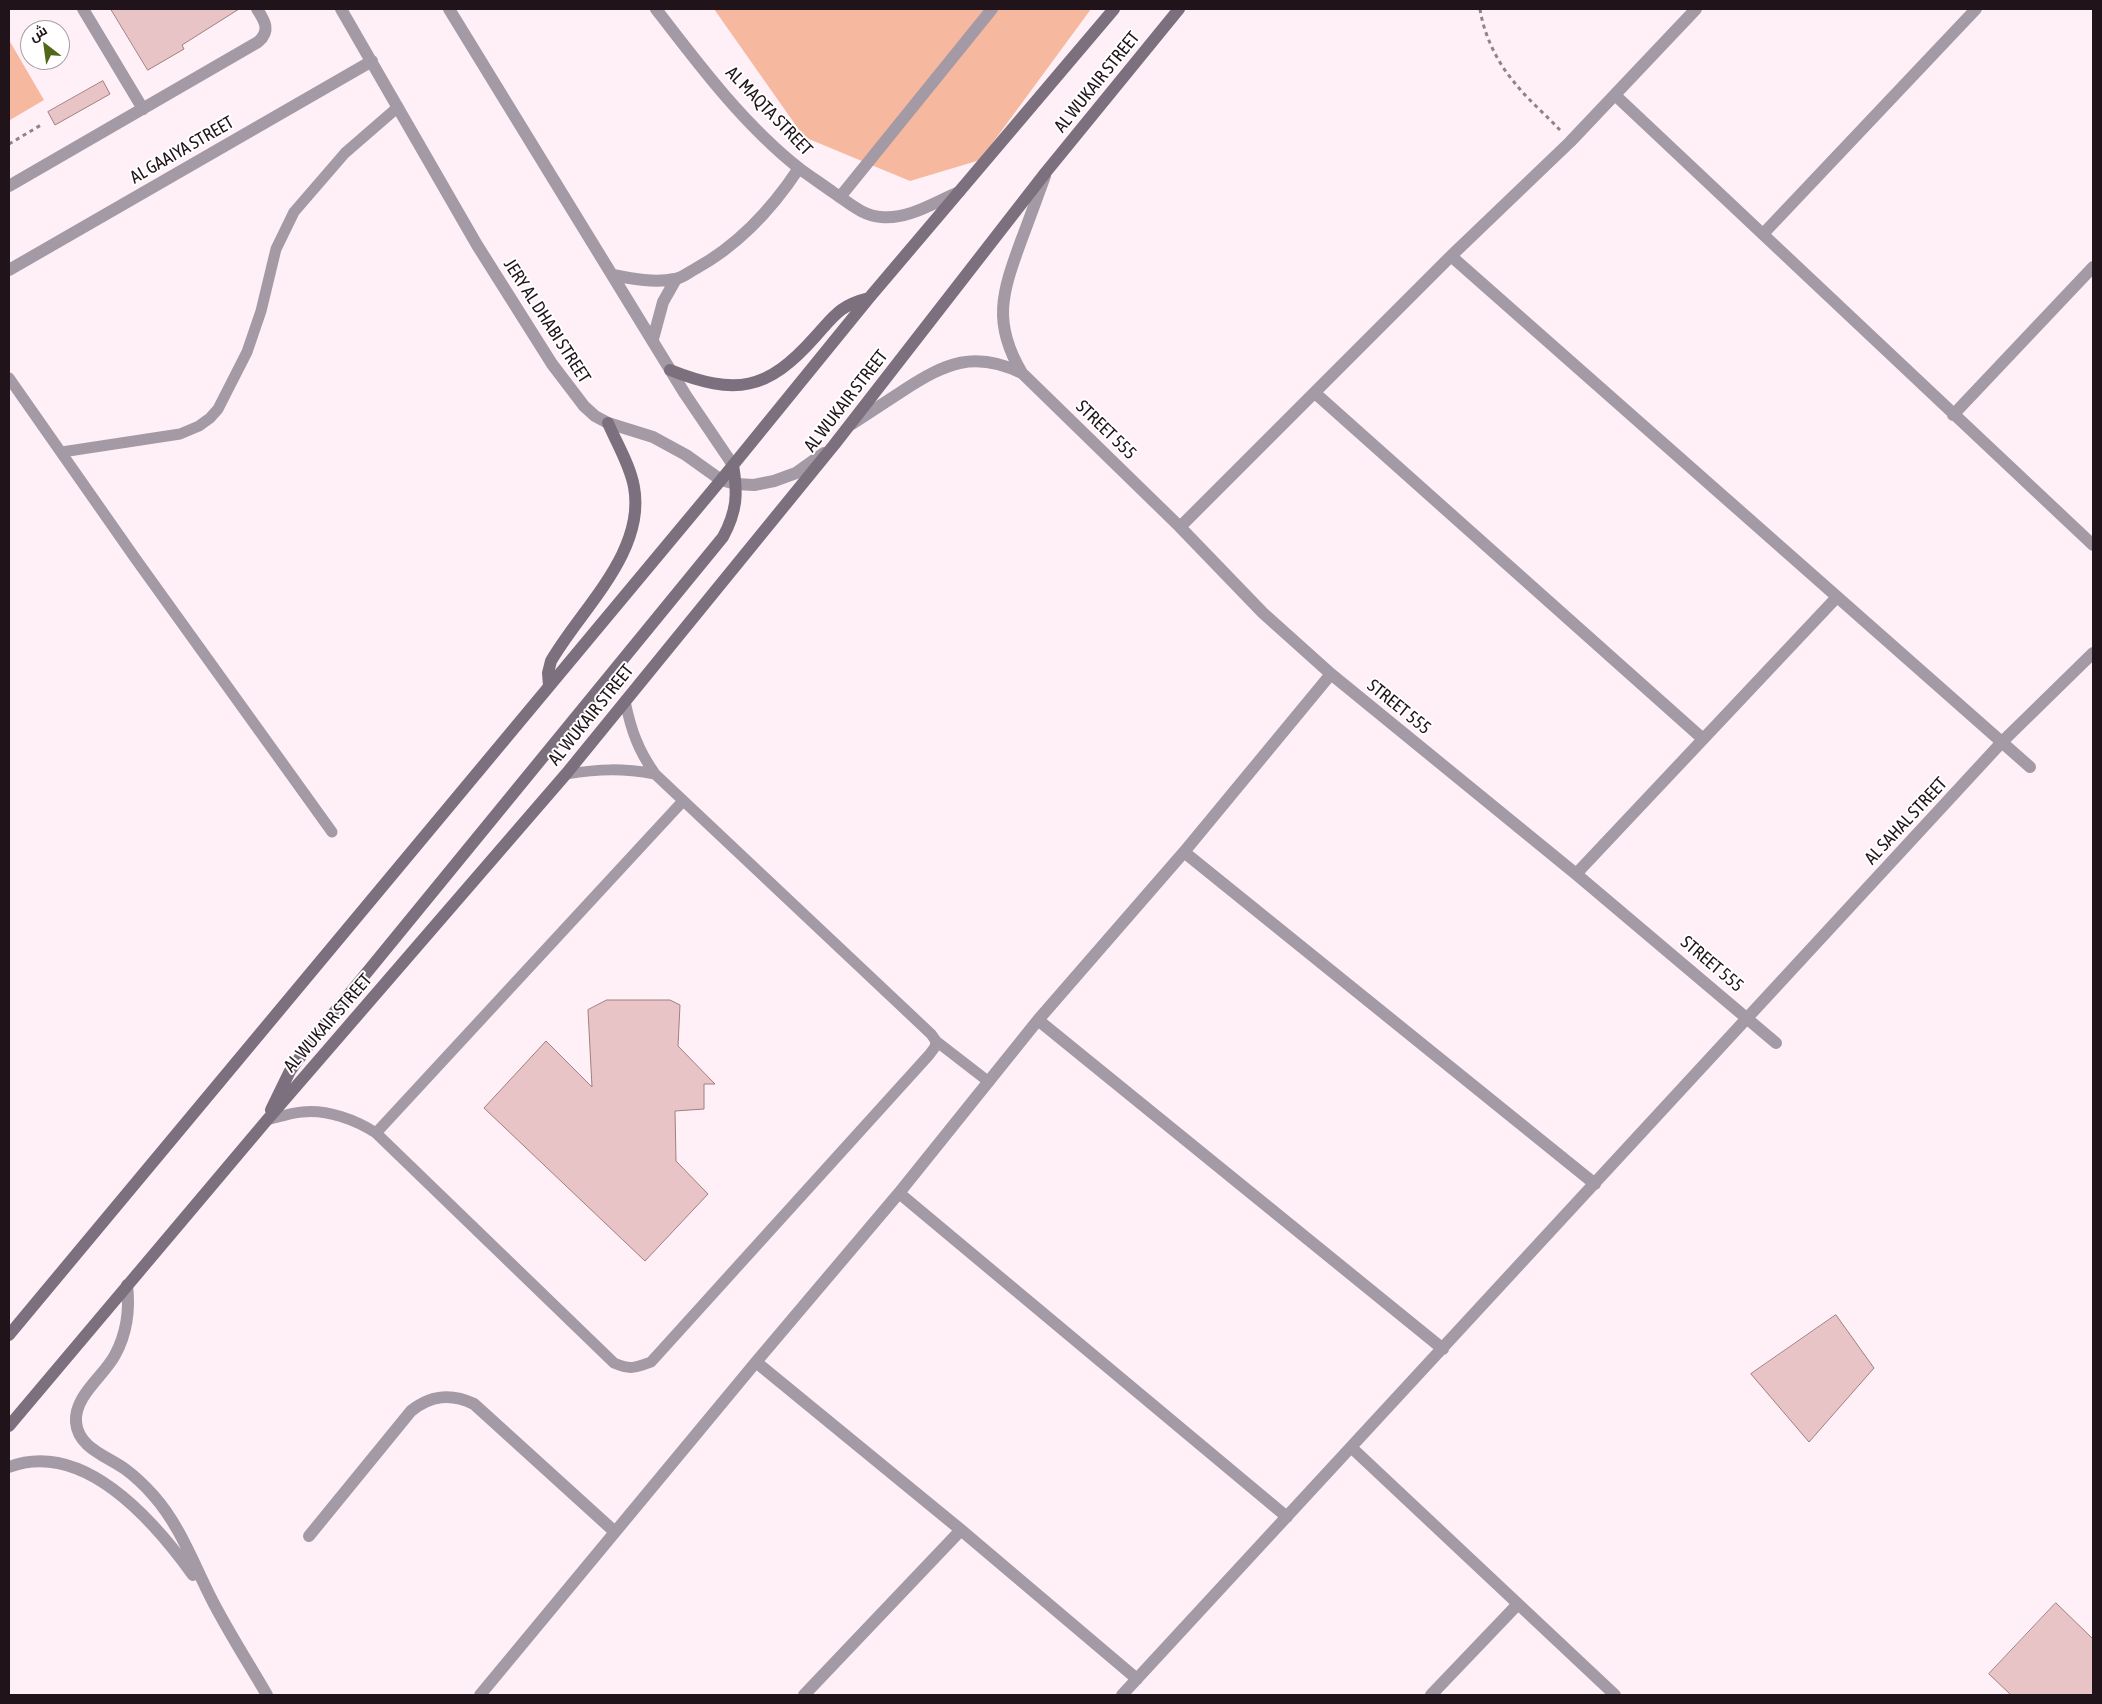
<!DOCTYPE html>
<html>
<head>
<meta charset="utf-8">
<style>
  body { margin:0 }
  #map { position:relative; width:2102px; height:1704px; overflow:hidden; background:#fef0f6; font-family:"Asap Condensed",Cairo,sans-serif }
  canvas { display:block }
  .frame { position:absolute; inset:0; border:10px solid #20141a; pointer-events:none }
  .north { position:absolute; left:20px; top:20px; width:50px; height:50px; box-sizing:border-box; background:#fff; border:1px solid #a6a1a3; border-radius:50%; rotate:330deg; font-size:14px; font-weight:700; line-height:20px; text-align:center; color:#20141a }
  .north::after { content:''; display:block; margin:auto; width:18px; height:22px; background:#506818; clip-path:polygon(50% 0,100% 100%,50% 72%,0 100%) }
</style>
</head>
<body>
<div id="map">
<canvas width="2102" height="1704"></canvas>
<div class="frame"></div>
<div class="north">ش</div>
</div>
<script>
const ctx = document.querySelector('canvas').getContext('2d');
ctx.lineJoin = 'round';
function paint(path, color) { ctx.fillStyle = color; ctx.fill(path, 'evenodd'); }
function trace(path, color, width, dash) { ctx.strokeStyle = color; ctx.lineWidth = width; ctx.lineCap = dash ? 'butt' : 'round'; ctx.setLineDash(dash || []); ctx.stroke(path); }
function drawText(font, color, halo, rows, align = 'center') {
  ctx.font = font + ' "Asap Condensed",sans-serif'; ctx.lineWidth = 4; ctx.setLineDash([]); ctx.textBaseline = 'middle'; ctx.strokeStyle = halo; ctx.fillStyle = color; for (const [text, x, y, turn = 0] of rows) {
    ctx.save(); ctx.translate(x, y); ctx.rotate((+turn || 0) * Math.PI / 180); ctx.textAlign = isNaN(turn) ? turn : align; if (halo) ctx.strokeText(text, 0, 0); ctx.fillText(text, 0, 0); ctx.restore();
  }
}
const green = new Path2D(`
  M 714,9 L 1091,9 L 980,160 L 910,181 L 804,137 Z
  M 9,40 L 44,100 L 10,120 L 9,119 Z`);
const building = new Path2D(`
  M 111,9 L 239,9 L 182,45 L 184,49 L 148,70 Z
  M 103,81 L 110,94 L 55,125 L 48,112 Z
  M 607,1000 L 670,1000 L 680,1005 L 678,1046 L 715,1084 L 704,1084 L 704,1109 L 675,1111 L 676,1161 L 708,1194 L 645,1261 L 484,1108 L 546,1041 L 592,1087 L 588,1010 Z
  M 1836,1315 L 1874,1368 L 1809,1442 L 1751,1374 Z
  M 2056,1603 L 2093,1639 L 2093,1695 L 2011,1695 L 1989,1674 Z`);
const path = new Path2D(`
  M 1480,9 C 1484,35 1497,62 1514,82 C 1527,99 1545,114 1560,130
  M 9,144 L 41,125`);
const service = new Path2D(`
  M 9,378 L 135,558 L 332,832
  M 62,452 L 180,434 L 199,426 L 210,418 L 218,409 L 247,352 L 261,311 L 276,249 L 294,212 L 345,153 L 398,107
  M 566,774 C 600,769 621,768 655,774
  M 936,1041 L 989,1082
  M 267,1120 C 279,1117 290,1113 302,1112 C 327,1109 356,1120 376,1133 L 614,1363 C 630,1370 635,1368 651,1362 L 929,1055 L 935,1047 L 936,1041 L 931,1034 L 655,774 C 638,750 631,730 625,701
  M 376,1133 L 683,801`);
const minor = new Path2D(`
  M 83,9 L 143,109
  M 341,9 L 477,245 L 552,364 L 584,406 L 595,416 L 608,423 L 653,437 L 686,455 L 721,480 L 736,484 L 754,485 L 774,481 L 796,473 L 824,453
  M 449,9 L 685,394 L 733,465
  M 656,9 C 699,65 744,125 800,169 C 811,177 823,185 834,193 C 849,203 863,216 881,217 C 908,220 935,202 959,192
  M 1615,95 L 2093,545
  M 1045,176 C 1037,198 1029,220 1021,241 C 1002,293 992,323 1022,373 L 1180,527 L 1263,613 L 1331,674 L 1576,874 L 1776,1043
  M 9,186 L 258,42 C 271,31 265,21 257,9
  M 840,197 L 992,9
  M 1763,234 L 1976,9
  M 1451,256 L 2030,767
  M 9,270 L 372,61
  M 613,275 C 633,279 655,283 675,279 C 682,278 689,272 695,269 C 739,245 772,209 799,168
  M 653,339 L 663,302 L 676,279
  M 1315,393 L 1703,739
  M 1953,415 L 2093,267
  M 852,424 C 869,413 887,401 904,390 C 946,363 974,350 1022,373
  M 1180,527 L 1451,256 L 1570,142 L 1696,9
  M 1184,852 L 1595,1184
  M 1576,874 L 1837,597
  M 1038,1020 L 1443,1349
  M 899,1193 L 1287,1517
  M 127,1285 C 130,1310 127,1333 115,1355 C 104,1376 74,1396 76,1422 C 78,1448 107,1456 125,1469 C 136,1477 145,1486 153,1495 C 180,1525 194,1565 212,1600 C 229,1633 249,1664 267,1695
  M 756,1362 L 961,1530 L 1137,1679
  M 1352,1448 L 1615,1695
  M 9,1467 C 84,1439 154,1521 193,1575
  M 309,1536 L 411,1411 C 431,1395 451,1393 474,1404 L 615,1532
  M 480,1695 L 756,1362 L 899,1193 L 1038,1020 L 1184,852 L 1331,674
  M 804,1695 L 961,1530
  M 1122,1695 L 2002,742 L 2093,653
  M 1431,1695 L 1518,1604`);
const secondary = new Path2D(`
  M 670,370 C 736,396 767,391 815,337 C 834,316 840,305 869,298
  M 549,686 L 548,673 L 551,661 C 581,609 646,552 634,487 C 630,465 617,444 608,423
  M 271,1110 L 290,1071 L 319,1031 L 723,537 C 737,511 738,494 733,465
  M 9,1335 L 721,480 L 869,298 L 1114,9
  M 9,1426 L 267,1120 L 566,774 L 834,445 L 1046,172 L 1179,9`);
const streetNames = [
  ["AL WUKAIR STREET",1097,82,-51],
  ["AL MAQTA STREET",769,111,46],
  ["AL GAAIYA STREET",182,150,-30],
  ["JERY AL DHABI STREET",547,321,57],
  ["AL WUKAIR STREET",846,401,-52],
  ["STREET 555",1106,430,44],
  ["STREET 555",1399,707,39],
  ["AL WUKAIR STREET",591,715,-51],
  ["AL SAHAL STREET",1906,821,-47],
  ["STREET 555",1712,964,40],
  ["AL WUKAIR STREET",328,1023,-49]
];
paint(green, '#f6b89f');
paint(building, '#e9c4c6');
trace(building, '#9f7e7f', 1);
trace(path, '#8f8288', 3, [4, 4]);
trace(service, '#a39aa5', 11);
trace(minor, '#a39aa5', 12);
trace(secondary, '#7c707f', 12);
drawText('18px', '#20141a', '#fff', streetNames);
</script>
</body>
</html>
